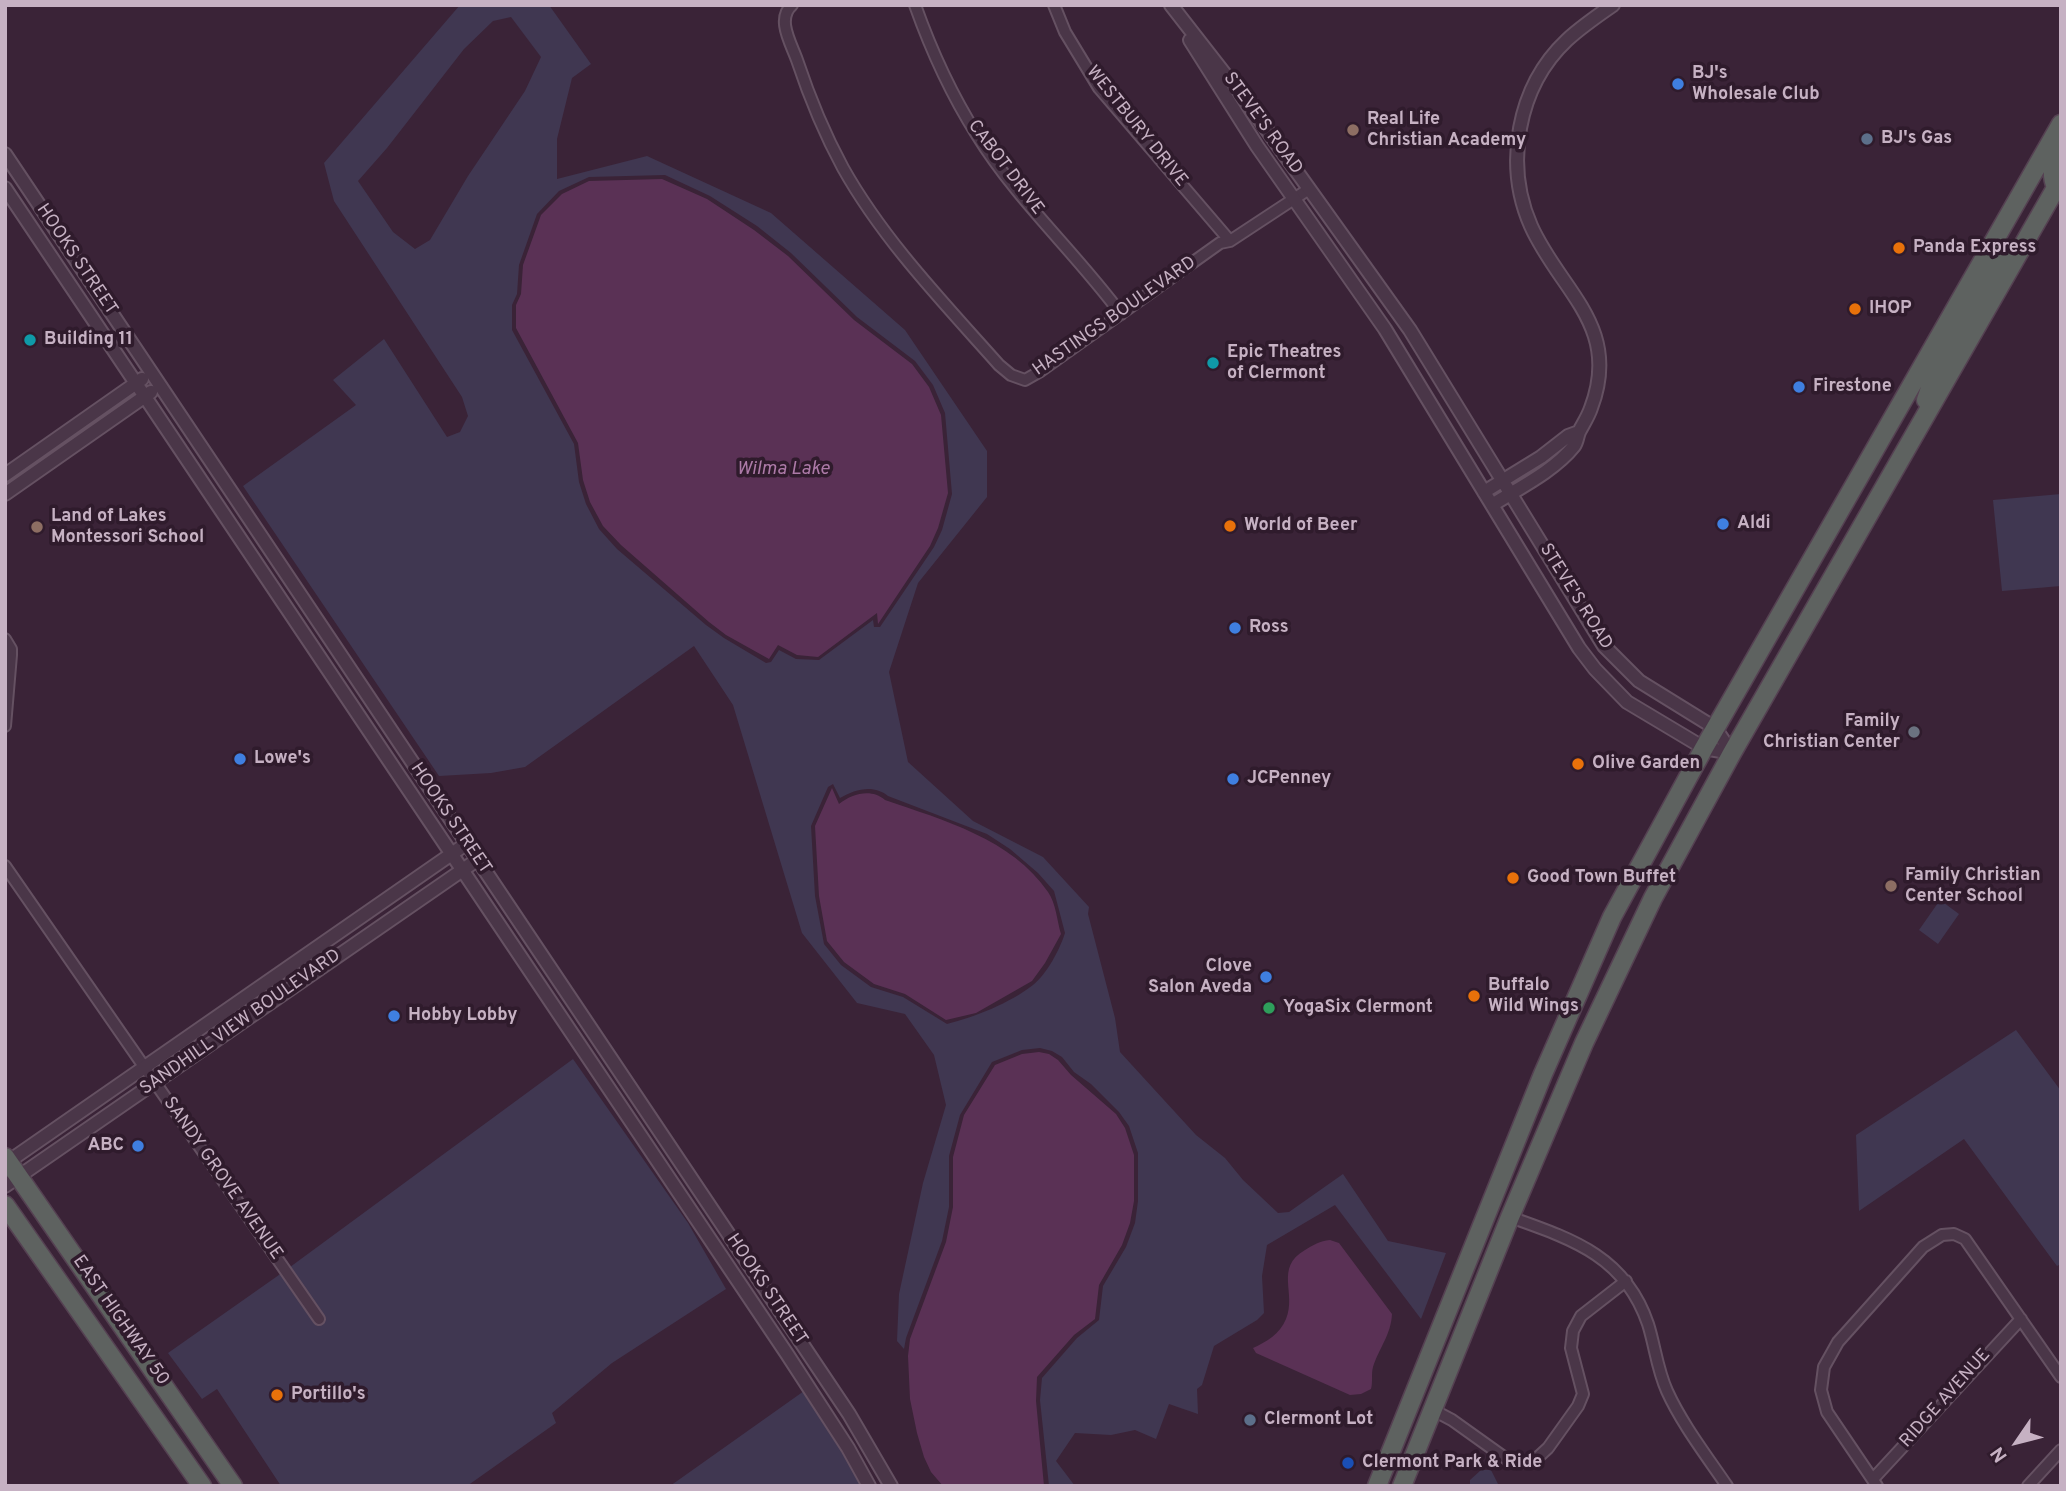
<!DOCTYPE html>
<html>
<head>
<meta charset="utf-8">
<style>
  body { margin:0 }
  #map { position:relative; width:2066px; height:1491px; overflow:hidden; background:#3a2337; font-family:Overpass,sans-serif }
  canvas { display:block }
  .frame { position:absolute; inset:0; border:7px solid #c6b1c3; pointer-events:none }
  .north { position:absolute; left:1982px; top:1407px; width:70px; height:70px; -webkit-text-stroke:5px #2f1b2c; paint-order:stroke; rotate:235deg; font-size:19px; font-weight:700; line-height:28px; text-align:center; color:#c6b1c3 }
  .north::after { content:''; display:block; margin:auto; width:24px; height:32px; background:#c6b1c3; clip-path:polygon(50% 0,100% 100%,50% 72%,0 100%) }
</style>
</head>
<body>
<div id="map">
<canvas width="2066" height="1491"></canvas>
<div class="frame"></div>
<div class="north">N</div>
</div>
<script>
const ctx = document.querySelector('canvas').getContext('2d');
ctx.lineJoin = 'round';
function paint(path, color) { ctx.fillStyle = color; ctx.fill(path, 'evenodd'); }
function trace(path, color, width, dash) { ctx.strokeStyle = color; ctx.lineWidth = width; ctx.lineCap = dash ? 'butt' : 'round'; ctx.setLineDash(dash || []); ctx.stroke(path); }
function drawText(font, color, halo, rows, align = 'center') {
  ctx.font = font + ' Overpass,sans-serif'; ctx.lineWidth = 7; ctx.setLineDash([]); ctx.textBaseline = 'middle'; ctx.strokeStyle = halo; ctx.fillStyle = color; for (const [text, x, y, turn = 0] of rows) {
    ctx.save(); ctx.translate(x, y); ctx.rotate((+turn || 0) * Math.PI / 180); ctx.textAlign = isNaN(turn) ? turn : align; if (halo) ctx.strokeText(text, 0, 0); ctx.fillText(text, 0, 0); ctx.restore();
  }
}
const green = new Path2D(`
  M 460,5 L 549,5 L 591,64 L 572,78 L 557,139 L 557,179 L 647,156 L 771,213 L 905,330 L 987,451 L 987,497 L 918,583 L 889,672 L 908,762 L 973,821 L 1043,857 L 1089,907 L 1088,914 L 1115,1018 L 1120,1052 L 1196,1135 L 1225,1158 L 1243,1180 L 1278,1213 L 1289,1212 L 1343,1174 L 1388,1241 L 1446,1253 L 1421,1319 L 1335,1205 L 1267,1245 L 1262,1276 L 1264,1313 L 1257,1320 L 1214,1346 L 1202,1385 L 1197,1389 L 1198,1414 L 1169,1404 L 1156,1439 L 1135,1430 L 1111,1435 L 1075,1433 L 1056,1461 L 1075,1486 L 1049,1486 L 1040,1400 L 1042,1378 L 1077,1338 L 1099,1320 L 1103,1286 L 1126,1247 L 1135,1223 L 1138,1201 L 1138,1153 L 1129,1126 L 1119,1112 L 1091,1084 L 1074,1072 L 1062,1057 L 1052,1051 L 1040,1048 L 1022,1050 L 992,1062 L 960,1115 L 949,1156 L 949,1207 L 942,1241 L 906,1338 L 904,1349 L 897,1341 L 899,1294 L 923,1183 L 946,1105 L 934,1055 L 905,1014 L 857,1003 L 802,933 L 733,705 L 694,646 L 525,767 L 491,773 L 439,776 L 243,486 L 356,405 L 333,380 L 384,339 L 447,437 L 460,432 L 468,416 L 462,397 L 334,201 L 324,163 ZM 511,17 L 541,57 L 525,91 L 468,176 L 430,240 L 415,249 L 393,232 L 358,181 L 387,148 L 464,49 L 493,21 ZM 665,175 L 710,196 L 757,226 L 791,253 L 857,317 L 915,361 L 933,385 L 945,413 L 952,494 L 942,530 L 934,547 L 880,627 L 874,627 L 873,620 L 819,660 L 796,659 L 779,650 L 771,662 L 766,663 L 724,638 L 706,625 L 617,549 L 599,529 L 586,504 L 579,482 L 574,444 L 512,330 L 512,305 L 517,294 L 519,265 L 537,214 L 559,191 L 589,177 ZM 833,784 L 840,798 C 855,789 874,784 888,796 L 987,834 L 1010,849 L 1038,873 L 1054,891 L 1065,933 C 1060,949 1047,974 1033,985 C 1010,1003 975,1017 947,1024 L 903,997 L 871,987 L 841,965 L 824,944 L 815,896 L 811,826 L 828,787 Z
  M 2061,494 L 2061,586 L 2002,591 L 1993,500 Z
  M 1940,900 L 1959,914 L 1938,944 L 1919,930 Z
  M 2016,1030 L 2061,1091 L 2061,1264 L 2057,1266 L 1964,1139 L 1859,1211 L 1856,1135 Z
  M 573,1059 L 688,1223 L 726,1289 L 612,1363 L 552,1413 L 556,1423 L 467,1486 L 281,1486 L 217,1389 L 202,1399 L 168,1353 L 286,1270 Z
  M 804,1391 L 843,1450 L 863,1486 L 670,1486 Z
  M 1481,1470 L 1491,1470 L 1499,1486 L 1470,1486 L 1470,1480 Z`);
const water = new Path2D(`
  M 662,179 L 707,199 L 754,230 L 788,256 L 854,320 L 912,364 L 929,387 L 941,415 L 948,493 L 938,528 L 930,546 L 878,624 L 877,613 L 818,657 L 797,655 L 778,645 L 769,659 L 726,635 L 709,622 L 621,545 L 603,526 L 590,502 L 583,480 L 578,443 L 516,328 L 516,305 L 521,294 L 523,265 L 541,215 L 562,194 L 589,181 Z
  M 832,788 L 839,804 C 852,794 871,788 885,800 C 943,820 1012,839 1048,892 C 1056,903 1057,921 1061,934 L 1045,963 L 1032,981 L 976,1013 L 946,1020 L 905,994 L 874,984 L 844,962 L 827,941 L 819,896 L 815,826 Z
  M 1039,1052 L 1049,1054 L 1058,1060 L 1071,1075 L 1116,1114 L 1125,1128 L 1134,1155 L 1134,1201 L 1130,1223 L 1122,1245 L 1099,1285 L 1095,1319 L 1074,1335 L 1037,1377 L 1036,1401 L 1044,1486 L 943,1486 L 931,1472 L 924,1457 L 917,1433 L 910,1399 L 908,1356 L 910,1339 L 946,1242 L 953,1207 L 953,1157 L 964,1115 L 995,1065 L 1022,1054 Z
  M 1330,1240 L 1339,1243 L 1392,1314 C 1391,1335 1379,1348 1373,1367 C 1371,1374 1373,1382 1371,1389 L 1361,1394 L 1350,1395 L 1256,1353 L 1253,1348 C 1266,1342 1280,1334 1286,1319 C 1297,1293 1274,1268 1305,1250 C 1313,1245 1320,1241 1330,1240 Z`);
const minor = new Path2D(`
  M 792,5 C 776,19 791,43 797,60 C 809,96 824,133 843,168 C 884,241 944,303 999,365 L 1011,375 L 1025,380 L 1039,372 L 1220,243 L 1230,241 L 1309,189
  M 915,5 C 931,50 951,94 977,135 C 1017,200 1076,253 1121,314
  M 1054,5 L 1065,32 L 1099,88 L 1230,241
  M 5,639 L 11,649 L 11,655 L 5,726
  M 5,866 L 319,1319
  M 1510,1217 C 1572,1239 1625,1256 1648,1324 C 1655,1346 1657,1369 1667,1391 C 1682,1424 1706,1455 1727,1486
  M 1433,1410 L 1452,1420 L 1508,1460 L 1523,1463 L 1535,1460 L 1548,1448 L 1578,1406 L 1583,1394 L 1571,1348 L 1573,1331 L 1581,1316 L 1626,1281
  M 1873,1479 L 2021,1319
  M 1877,1486 L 1827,1412 L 1821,1390 L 1824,1367 L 1838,1342 L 1923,1247 L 1942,1235 L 1954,1234 L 1965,1239 L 2061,1377
  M 2028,1486 L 2061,1450`);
const tertiary = new Path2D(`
  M 1171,5 L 1252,109 L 1410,330 L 1604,646 L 1639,681 L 1715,728 L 1732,753
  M 1190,40 L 1257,146 L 1385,329 L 1579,648 L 1595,669 L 1627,702 L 1704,748 L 1732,753
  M 5,154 L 849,1414 L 891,1486
  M 5,188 L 787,1354 L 848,1448 L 869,1486
  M 5,475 L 142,379
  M 1484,492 L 1541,457 L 1568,436 L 1579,432
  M 5,494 L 151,392
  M 1492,505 C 1519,488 1554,471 1574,446 C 1577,442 1577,437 1579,432 C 1583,424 1588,417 1591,408 C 1622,326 1560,291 1531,226 C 1504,165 1517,87 1567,40 C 1581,27 1597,16 1613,5
  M 5,1164 L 466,844
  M 5,1186 L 477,860`);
const trunk = new Path2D(`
  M 2056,187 C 2050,173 2053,163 2061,150
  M 1926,400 L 1934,377 L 1999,260 L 1998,250 L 1992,245
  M 5,1157 L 233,1486
  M 5,1205 L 202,1486
  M 1377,1486 L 1543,1074 L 1612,917 L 1704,748 L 2061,124
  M 1402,1486 L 1510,1217 L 1584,1043 L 1653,898 L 1732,753 L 2061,179`);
const markers = [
  [1678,84,7,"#3f7fe0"],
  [1353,130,7,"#8d6e63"],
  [1867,139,7,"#5c6f8a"],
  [1899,248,7,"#e8710a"],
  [1855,309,7,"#e8710a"],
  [30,340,7,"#0f9aa8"],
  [1213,363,7,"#0f9aa8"],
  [1799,387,7,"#3f7fe0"],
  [1723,524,7,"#3f7fe0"],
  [1230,526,7,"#e8710a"],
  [37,527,7,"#8d6e63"],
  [1235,628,7,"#3f7fe0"],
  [1914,732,7,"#6b7280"],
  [240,759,7,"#3f7fe0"],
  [1578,764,7,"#e8710a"],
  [1233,779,7,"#3f7fe0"],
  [1513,878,7,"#e8710a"],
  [1891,886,7,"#8d6e63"],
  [1266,977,7,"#3f7fe0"],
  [1474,996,7,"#e8710a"],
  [1269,1008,7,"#2e9e5b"],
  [394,1016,7,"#3f7fe0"],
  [138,1146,7,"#3f7fe0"],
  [277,1395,7,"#e8710a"],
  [1250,1420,7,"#5c6f8a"],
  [1348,1463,7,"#1a4fb4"]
];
const poiNames = [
  ["BJ's",1692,74],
  ["Wholesale Club",1692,95],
  ["Real Life",1367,120],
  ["Christian Academy",1367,141],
  ["BJ's Gas",1881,139],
  ["Panda Express",1913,248],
  ["IHOP",1869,309],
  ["Building 11",44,340],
  ["Epic Theatres",1227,353],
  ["of Clermont",1227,374],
  ["Firestone",1813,387],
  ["Land of Lakes",51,517],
  ["Montessori School",51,538],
  ["Aldi",1737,524],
  ["World of Beer",1244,526],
  ["Ross",1249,628],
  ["Family",1900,722,"right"],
  ["Christian Center",1900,743,"right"],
  ["Lowe's",254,759],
  ["Olive Garden",1592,764],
  ["JCPenney",1247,779],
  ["Family Christian",1905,876],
  ["Center School",1905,897],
  ["Good Town Buffet",1527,878],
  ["Clove",1252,967,"right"],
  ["Salon Aveda",1252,988,"right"],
  ["Buffalo",1488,986],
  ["Wild Wings",1488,1007],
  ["YogaSix Clermont",1283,1008],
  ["Hobby Lobby",408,1016],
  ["ABC",124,1146,"right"],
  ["Portillo's",291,1395],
  ["Clermont Lot",1264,1420],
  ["Clermont Park & Ride",1362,1463]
];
const streetNames = [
  ["STEVE'S ROAD",1262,124,54],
  ["WESTBURY DRIVE",1136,127,51],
  ["CABOT DRIVE",1005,168,53],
  ["HOOKS STREET",76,260,56],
  ["HASTINGS BOULEVARD",1115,317,-35],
  ["STEVE'S ROAD",1575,597,58],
  ["HOOKS STREET",450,819,56],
  ["SANDHILL VIEW BOULEVARD",241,1023,-35],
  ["SANDY GROVE AVENUE",222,1179,55],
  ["HOOKS STREET",766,1290,56],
  ["EAST HIGHWAY 50",120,1321,55],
  ["RIDGE AVENUE",1946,1399,-48]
];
const waterNames = [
  ["Wilma Lake",783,470]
];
paint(green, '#403751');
paint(water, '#5a3155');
trace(minor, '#655162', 14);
trace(tertiary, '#655162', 16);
trace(trunk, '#554152', 21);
trace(minor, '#4a3648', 10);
trace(tertiary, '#4a3648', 12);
trace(trunk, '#5e6260', 18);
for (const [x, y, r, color] of markers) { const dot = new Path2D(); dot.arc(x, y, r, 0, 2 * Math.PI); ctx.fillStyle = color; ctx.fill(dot); trace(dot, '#2f1b2c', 2.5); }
drawText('bold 18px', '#c6b1c3', '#2f1b2c', poiNames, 'left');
drawText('18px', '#c6b1c3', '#2f1b2c', streetNames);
drawText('italic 19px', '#ad7aa8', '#2f1b2c', waterNames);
</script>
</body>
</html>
